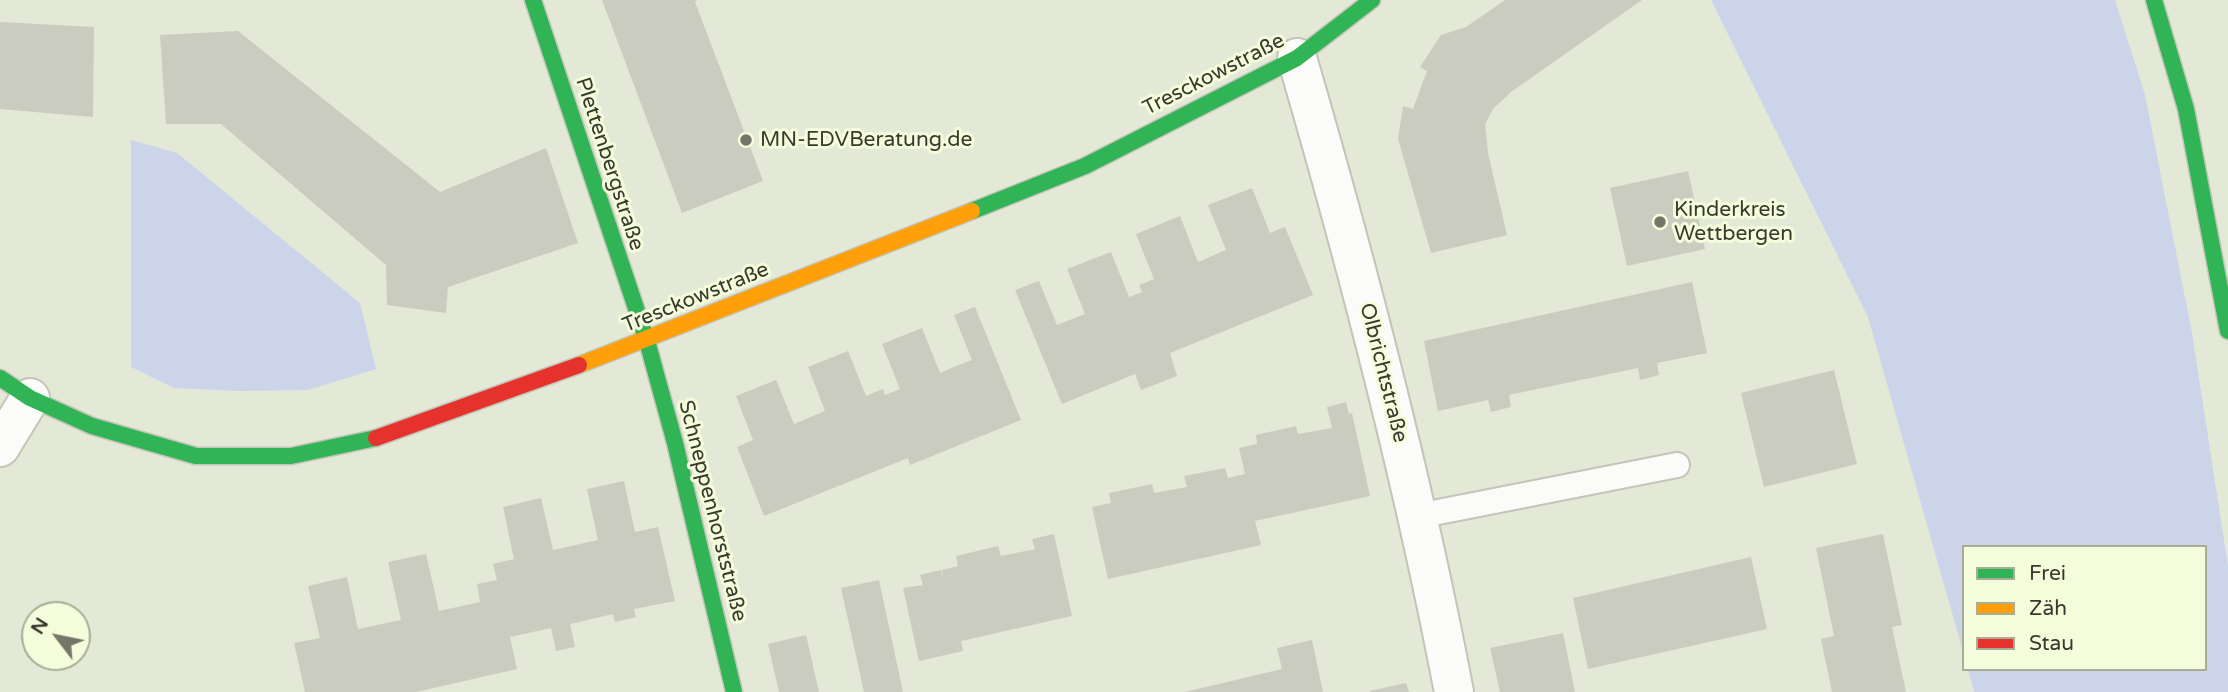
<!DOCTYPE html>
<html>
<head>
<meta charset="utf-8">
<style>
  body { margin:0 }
  #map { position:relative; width:2228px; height:692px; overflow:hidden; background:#e4e8d6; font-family:"Varela Round",sans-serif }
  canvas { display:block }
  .legend { position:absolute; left:1962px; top:545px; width:245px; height:126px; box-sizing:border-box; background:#f4fcdc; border:2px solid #a8ae96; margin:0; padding:9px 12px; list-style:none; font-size:21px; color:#373a2d }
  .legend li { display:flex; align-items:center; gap:14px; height:35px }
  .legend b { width:35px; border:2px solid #a8ae96 }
  .north { position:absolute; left:21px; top:601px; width:70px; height:70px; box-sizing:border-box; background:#f4fcdc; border:2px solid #a8ae96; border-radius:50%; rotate:302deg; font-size:19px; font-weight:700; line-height:28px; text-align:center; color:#373a2d }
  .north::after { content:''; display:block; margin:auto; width:24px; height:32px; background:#747768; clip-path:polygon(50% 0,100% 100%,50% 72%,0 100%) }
</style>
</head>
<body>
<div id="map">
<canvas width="2228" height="692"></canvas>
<ul class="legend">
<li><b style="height:9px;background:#30b455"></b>Frei</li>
<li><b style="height:9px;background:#ff9f0a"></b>Zäh</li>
<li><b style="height:9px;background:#e5322d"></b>Stau</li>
</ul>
<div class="north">N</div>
</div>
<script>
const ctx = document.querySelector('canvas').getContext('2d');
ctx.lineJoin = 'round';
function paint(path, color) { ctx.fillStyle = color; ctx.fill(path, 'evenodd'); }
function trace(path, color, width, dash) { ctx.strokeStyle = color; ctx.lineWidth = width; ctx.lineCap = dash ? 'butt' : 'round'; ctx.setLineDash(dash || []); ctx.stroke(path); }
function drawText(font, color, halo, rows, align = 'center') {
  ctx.font = font + ' "Varela Round",sans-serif'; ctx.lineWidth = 6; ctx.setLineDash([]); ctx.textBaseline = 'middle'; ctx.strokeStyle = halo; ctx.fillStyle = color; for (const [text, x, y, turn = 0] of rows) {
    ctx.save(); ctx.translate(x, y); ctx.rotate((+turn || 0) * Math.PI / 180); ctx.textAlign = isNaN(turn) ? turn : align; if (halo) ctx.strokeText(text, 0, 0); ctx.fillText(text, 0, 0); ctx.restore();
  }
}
const green = new Path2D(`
  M 1711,0 L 2115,0 L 2145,95 L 2192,333 L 2228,566 L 2228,692 L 1974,692 L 1968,669 L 2205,669 L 2205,547 L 1964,547 L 1964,655 L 1868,317 Z
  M 131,140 L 177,153 L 360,303 L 376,369 L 308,390 L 239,391 L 174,388 L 131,367 Z`);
const building = new Path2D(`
  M 602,0 L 697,0 L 695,2 L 763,181 L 682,213 Z
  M 1505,0 L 1642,0 L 1511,92 L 1493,109 L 1485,124 L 1488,153 L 1507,235 L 1431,253 L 1398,139 L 1403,106 L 1413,109 L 1427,71 L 1420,67 L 1441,35 L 1466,27 Z
  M 0,22 L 94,27 L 93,117 L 0,109 Z
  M 238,31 L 440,192 L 546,148 L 578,243 L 448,287 L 446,313 L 387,305 L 386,265 L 221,124 L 166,124 L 160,35 Z
  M 1688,171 L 1705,249 L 1627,266 L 1610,188 Z
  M 1252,188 L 1270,233 L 1285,227 L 1313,295 L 1170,353 L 1177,376 L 1141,390 L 1135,374 L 1062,404 L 1015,290 L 1039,281 L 1057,325 L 1085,314 L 1067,269 L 1111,252 L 1129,297 L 1142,292 L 1139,285 L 1154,279 L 1136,234 L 1180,216 L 1198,262 L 1226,250 L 1208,205 Z
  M 1692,282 L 1707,353 L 1657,363 L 1659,375 L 1640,380 L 1638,368 L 1509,395 L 1511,407 L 1491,412 L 1488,400 L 1438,411 L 1424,341 Z
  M 975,307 L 1021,420 L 910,465 L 908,458 L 764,516 L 737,447 L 753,440 L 736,396 L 776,380 L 794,424 L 825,411 L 808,367 L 848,351 L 866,396 L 883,389 L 885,395 L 900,389 L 882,344 L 922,328 L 940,373 L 956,366 L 972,360 L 954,315 Z
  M 1834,370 L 1857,464 L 1764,487 L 1741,393 Z
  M 1346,402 L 1349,414 L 1352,413 L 1370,496 L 1255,521 L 1261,545 L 1108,579 L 1092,507 L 1111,503 L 1109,493 L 1152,484 L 1154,493 L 1187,487 L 1184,476 L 1225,468 L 1228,478 L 1245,474 L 1239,448 L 1257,444 L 1256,435 L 1296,426 L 1298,434 L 1332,428 L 1327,407 Z
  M 624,481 L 635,532 L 658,527 L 675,601 L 634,609 L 636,617 L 615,622 L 613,614 L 570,624 L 575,647 L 556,651 L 551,628 L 510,637 L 517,669 L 416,692 L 305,692 L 294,643 L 320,638 L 308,586 L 347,577 L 358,629 L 401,620 L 388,562 L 426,554 L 439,611 L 480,602 L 477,584 L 497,580 L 493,564 L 514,559 L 503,507 L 541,498 L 553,550 L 598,540 L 587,489 Z
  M 1054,534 L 1072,616 L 961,641 L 963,651 L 919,661 L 903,588 L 923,585 L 920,575 L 941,570 L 944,580 L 942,570 L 958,566 L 956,556 L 998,546 L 1001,556 L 1035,549 L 1032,539 Z
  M 1883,534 L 1902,625 L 1892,627 L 1906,692 L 1832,692 L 1821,639 L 1834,636 L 1816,548 Z
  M 1751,557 L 1767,629 L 1588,669 L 1573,598 Z
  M 879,580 L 903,692 L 864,692 L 841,588 Z
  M 1563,633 L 1575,692 L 1500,692 L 1490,648 Z
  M 806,635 L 819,692 L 779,692 L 768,644 Z
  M 1312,640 L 1323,692 L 1185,692 L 1282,669 L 1277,648 Z
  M 1406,683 L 1409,692 L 1370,692 L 1370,691 Z`);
const lane = new Path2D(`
  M 1418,516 L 1677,465`);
const street = new Path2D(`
  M 1297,58 C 1358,267 1413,478 1454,692
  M 0,447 L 30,398`);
const fast = new Path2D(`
  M 533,0 L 647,341 L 675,443 L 734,692
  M 2154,0 L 2186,109 L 2228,331
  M 972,211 L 1085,166 L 1297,58 L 1372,0
  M 0,378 L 30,398 L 92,426 L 196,456 L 291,456 L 376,438`);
const slow = new Path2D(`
  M 579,365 L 972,211`);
const jam = new Path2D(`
  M 376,438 L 579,365`);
const markers = [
  [746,140,7,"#747768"],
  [1660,222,7,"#747768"]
];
const streetNames = [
  ["Tresckowstraße",1214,75,-27],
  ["Plettenbergstraße",609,164,72],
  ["Tresckowstraße",696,298,-22],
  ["Olbrichtstraße",1383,373,76],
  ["Schneppenhorststraße",712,511,76]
];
const poiNames = [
  ["MN-EDVBeratung.de",760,140],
  ["Kinderkreis",1674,210],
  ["Wettbergen",1674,234]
];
paint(green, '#cbd4e9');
paint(building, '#caccbf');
trace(lane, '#c2c5b7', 28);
trace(street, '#c2c5b7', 42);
trace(fast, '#c2c5b7', 19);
trace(slow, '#c2c5b7', 19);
trace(jam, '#c2c5b7', 19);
trace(lane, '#fbfcf9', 24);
trace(street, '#fbfcf9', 38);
trace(fast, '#30b455', 16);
trace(slow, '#ff9f0a', 16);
trace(jam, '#e5322d', 16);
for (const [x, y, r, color] of markers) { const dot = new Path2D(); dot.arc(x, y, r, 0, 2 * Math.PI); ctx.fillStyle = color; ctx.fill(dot); trace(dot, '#f4fcdc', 2.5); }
drawText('21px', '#373a2d', '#f4fcdc', streetNames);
drawText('21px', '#373a2d', '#f4fcdc', poiNames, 'left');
</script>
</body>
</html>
